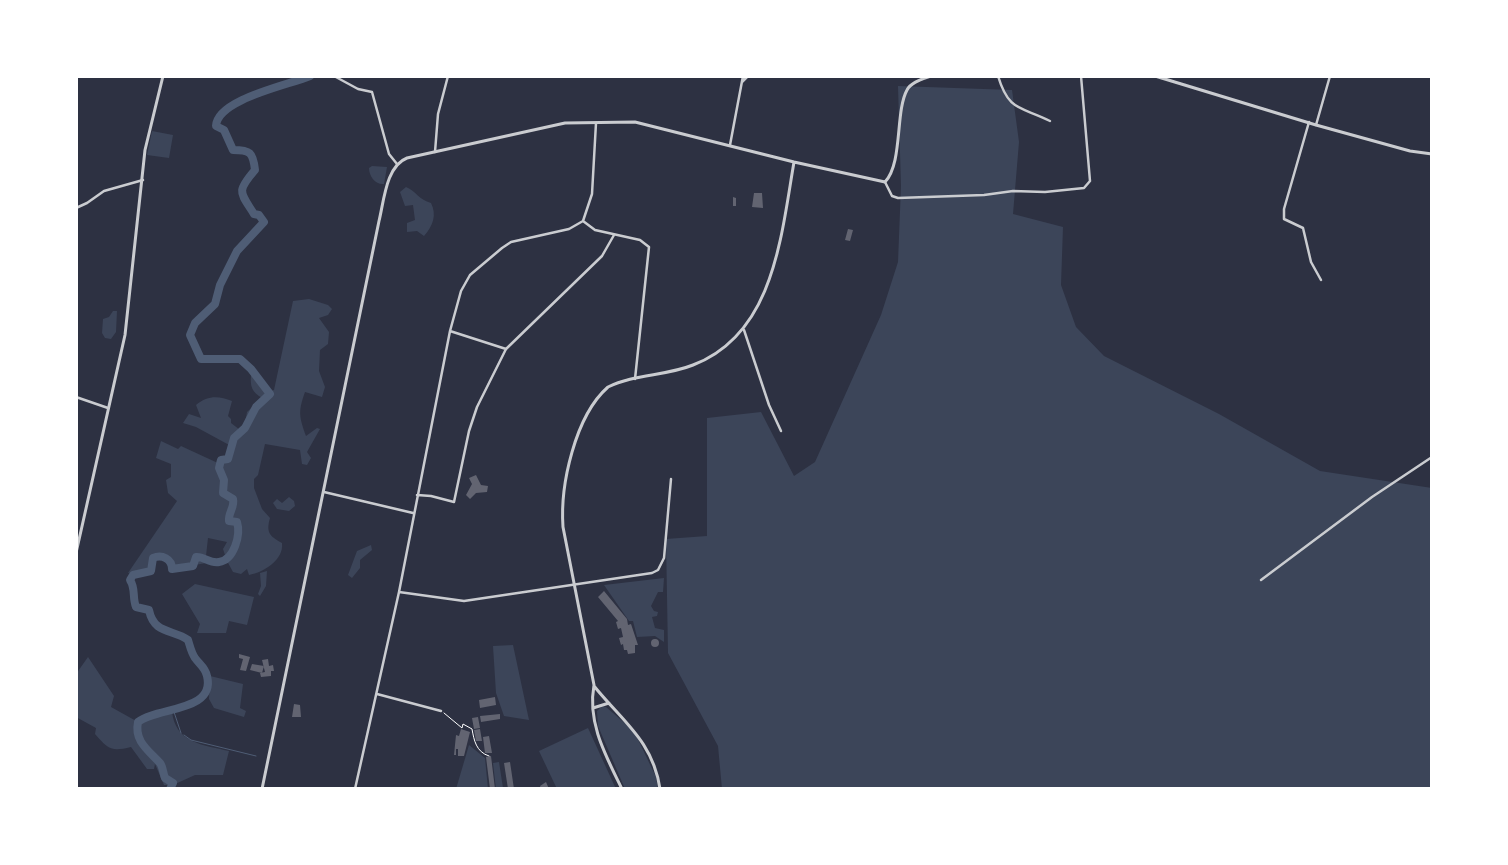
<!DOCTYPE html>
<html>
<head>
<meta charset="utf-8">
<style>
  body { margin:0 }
  #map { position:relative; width:1508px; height:865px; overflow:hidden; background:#2d3142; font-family:Karla,sans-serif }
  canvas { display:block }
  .frame { position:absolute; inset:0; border:78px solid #fff; pointer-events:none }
</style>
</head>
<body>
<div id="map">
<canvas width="1508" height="865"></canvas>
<div class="frame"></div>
</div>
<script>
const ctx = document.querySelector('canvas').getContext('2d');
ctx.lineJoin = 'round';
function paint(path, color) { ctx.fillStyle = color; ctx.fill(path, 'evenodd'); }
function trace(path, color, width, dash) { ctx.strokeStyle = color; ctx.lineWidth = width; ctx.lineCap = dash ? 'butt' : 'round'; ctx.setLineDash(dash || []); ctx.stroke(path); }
const green = new Path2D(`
  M 898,86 L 1012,90 L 1019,142 L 1013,214 L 1063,227 L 1061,285 L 1076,327 L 1104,356 L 1219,414 L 1320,471 L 1432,488 L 1432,789 L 722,789 L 718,746 L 668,653 L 666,539 L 707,536 L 707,418 L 761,412 L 794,476 L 815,462 L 881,315 L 898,262 L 901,186 Z
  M 152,131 L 173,135 L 169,158 L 147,155 Z
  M 372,166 L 387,167 L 384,184 C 376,185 369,177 369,168 Z
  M 406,187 C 416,191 419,200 431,203 C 437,215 433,226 424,236 L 417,231 L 407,232 L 407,223 L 415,220 L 413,205 L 405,206 L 400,192 Z
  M 309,299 L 328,305 L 332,309 L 328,315 L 319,318 L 329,332 L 328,344 L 320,350 L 319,371 L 325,387 L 322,397 L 305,392 C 298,412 299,416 306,436 L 317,428 L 320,429 L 307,452 L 311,458 L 307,465 L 302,464 L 300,450 L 265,444 L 258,475 L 254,479 L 254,488 L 262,509 L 270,518 C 266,532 269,536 282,543 C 284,560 264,572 249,575 L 247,569 L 241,574 L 233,572 L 227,561 L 216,566 L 206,563 L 172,569 C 172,559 162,554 153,558 L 151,571 L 128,573 L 177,501 L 168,493 L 166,480 L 171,477 L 171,464 L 156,458 L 161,441 L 178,449 L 181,446 L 220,464 L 221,460 L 226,457 L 231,446 L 196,427 L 183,423 L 189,414 L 201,418 L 196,405 C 208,395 219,396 232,401 L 228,416 L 231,419 L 231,423 L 240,430 L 245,423 L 247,412 L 262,398 C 252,392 250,387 251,375 L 262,378 L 271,391 L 274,390 L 293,301 ZM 208,538 L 227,542 L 223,549 L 225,555 L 220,561 L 212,560 L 206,556 Z
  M 113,311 L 117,311 L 116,332 L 111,339 L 105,338 L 102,333 L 103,319 L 109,317 Z
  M 289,497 L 294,501 L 295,506 L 289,511 L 277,509 L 273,503 L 277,499 L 282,503 Z
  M 371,545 L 372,550 L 360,560 L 360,568 L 352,578 L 348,575 L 357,551 Z
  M 267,571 L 266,586 L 260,596 L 258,594 L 261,586 L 260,573 Z
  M 664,578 L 663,592 L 658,592 L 651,606 L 654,611 L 658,612 L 657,616 L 652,617 L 655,628 L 664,630 L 664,642 L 655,636 L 637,637 L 633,621 L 629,621 L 604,585 Z
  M 195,584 L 254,597 L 247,625 L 229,621 L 226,633 L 197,633 L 200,624 L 182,594 Z
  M 513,645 L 529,720 L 504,716 L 496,693 L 493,646 Z
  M 88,657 L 114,696 L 111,707 L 138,722 L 172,711 C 175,743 203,745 229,751 L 223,775 L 195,775 L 173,785 L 164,785 L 155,764 L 154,769 L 147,769 L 131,747 C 111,752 108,749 95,734 L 96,728 L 76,717 L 76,674 Z
  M 210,676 L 243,684 L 240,708 L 246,711 L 244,717 L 214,708 L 209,699 Z
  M 602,706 L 606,707 L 634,731 L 656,777 L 658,789 L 625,789 L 598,726 L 597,711 Z
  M 588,728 L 616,789 L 557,789 L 539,751 Z
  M 469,745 L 485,758 L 488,789 L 456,789 Z
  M 499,762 L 503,788 L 496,789 L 493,763 Z`);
const stream = new Path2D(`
  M 174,712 L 181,733
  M 184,735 L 191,740 L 256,756`);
const river = new Path2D(`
  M 170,789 L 173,783 L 165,778 C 163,773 163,767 160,763 C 148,750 134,741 138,722 C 157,707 216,712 207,676 C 205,667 200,665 195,658 C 191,652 190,646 188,640 C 174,629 154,635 149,610 L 136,607 C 132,597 136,589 130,580 L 133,575 L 151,571 L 153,558 C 162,554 172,559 172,569 L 193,566 L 196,557 C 204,556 210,564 219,562 C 234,560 241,535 237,522 L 229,521 C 228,513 235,507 233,499 L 223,493 L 224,480 L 219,468 L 221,460 L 228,459 L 234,438 L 245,428 L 256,407 L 270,394 L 251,369 L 240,359 L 201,359 L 190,335 L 195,323 L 215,304 L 220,285 L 237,251 L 264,222 L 259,215 L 254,214 C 240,192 236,192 255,170 C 253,152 250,150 233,150 L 224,130 L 216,126 C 217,99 289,85 310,76`);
const building = new Path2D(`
  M 754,193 L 762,193 L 763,208 L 752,207 Z
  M 733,197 L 736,198 L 736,206 L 733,206 Z
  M 848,229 L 853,230 L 850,241 L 845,240 Z
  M 476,475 L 481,485 L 488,486 L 487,492 L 476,493 L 470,499 L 466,495 L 472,484 L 469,478 Z
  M 604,591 L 627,619 L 628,625 L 631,624 L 638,645 L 635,645 L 635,653 L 628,654 L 627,650 L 624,650 L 623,644 L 621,645 L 619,638 L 623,637 L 621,628 L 618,629 L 616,622 L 618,621 L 598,597 Z
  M651 643a4 4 0 1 1 8 0a4 4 0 1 1-8 0Z
  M 239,654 L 250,657 L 246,671 L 240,670 L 243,659 L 239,658 Z
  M 268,659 L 269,666 L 273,665 L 274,671 L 271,671 L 271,676 L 261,677 L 260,673 L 265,672 L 262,660 Z
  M 252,664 L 264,666 L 262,673 L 250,670 Z
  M 495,697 L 496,705 L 480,708 L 479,700 Z
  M 294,704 L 300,705 L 301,717 L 292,717 Z
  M 500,714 L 500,719 L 481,722 L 480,716 Z
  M 478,717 L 480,728 L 474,729 L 472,718 Z
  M 461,729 L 470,732 L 464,756 L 458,756 L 458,749 L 456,749 L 456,755 L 454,755 L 456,735 L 459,736 Z
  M 480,729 L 482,741 L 476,741 L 474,730 Z
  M 489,736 L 492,753 L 485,753 L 483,737 Z
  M 491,756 L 495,789 L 490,789 L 486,757 Z
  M 510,762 L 514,789 L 508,789 L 504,763 Z
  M 546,782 L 549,789 L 541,789 L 540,786 Z`);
const path = new Path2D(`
  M 444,713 L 462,728 L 463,724 L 472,729 C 474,740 476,752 489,756`);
const minor = new Path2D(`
  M 334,76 L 358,89 L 372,92 L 389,154 L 397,164
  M 998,76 C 1009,112 1020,106 1050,121
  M 742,82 L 748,76
  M 1309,122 L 1284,209 L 1284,219 L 1303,228 L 1311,262 L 1321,280
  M 1316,125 L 1330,76
  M 730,145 L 743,76
  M 435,152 L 438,114 L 448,76
  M 885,182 L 892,196 L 898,198 L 984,195 L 1013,191 L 1045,192 L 1084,188 L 1090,181 L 1081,76
  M 76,208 L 87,203 L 104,191 L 143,180
  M 583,221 L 595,230 L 640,240 L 649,247 L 635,379
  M 744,330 L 769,405 L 781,431
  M 450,331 L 506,349
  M 76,397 L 108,408
  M 324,492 L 413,513
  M 417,495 L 431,496 L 454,502 L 469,431 L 477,407 L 506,349 L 602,256 L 614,235
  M 1261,580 L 1372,497 L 1432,457
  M 399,592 L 464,601 L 652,573 L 658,570 L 664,558 L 671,479
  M 377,694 L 441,711
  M 355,789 L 399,592 L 450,331 L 461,291 L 470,275 L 502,248 L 511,242 L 569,229 L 583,221 L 592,194 L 596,123`);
const tertiary = new Path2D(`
  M 1155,76 L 1316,125 L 1410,151 L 1432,154
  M 76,553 L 125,335 L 145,150 L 163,76
  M 594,686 C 622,721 653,741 660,789
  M 593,708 L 609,703
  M 262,789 L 379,221 C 384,201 386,166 407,158 L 565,123 L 635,122 L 794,162 L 885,182 C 903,163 895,112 907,90 C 911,82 923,79 931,76
  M 622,789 C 606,756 587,723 594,685 L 563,527 C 560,485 575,416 608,387 C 634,374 666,376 693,365 C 774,334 781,237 794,162`);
paint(green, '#3c4559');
trace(stream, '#4f5d75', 1);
trace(river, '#4f5d75', 8);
paint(building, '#626471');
trace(path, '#fff', 1);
trace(minor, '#caccd0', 2.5);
trace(tertiary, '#caccd0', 3);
</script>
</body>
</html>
